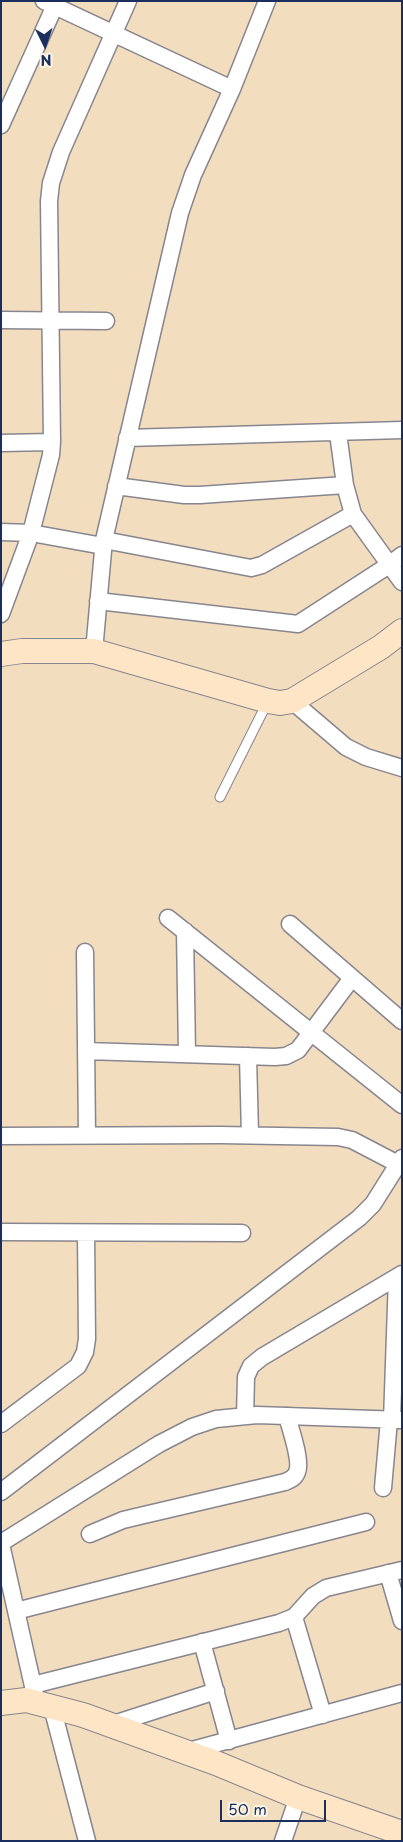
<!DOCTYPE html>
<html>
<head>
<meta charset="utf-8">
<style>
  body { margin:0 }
  #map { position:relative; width:403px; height:1842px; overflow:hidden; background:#f3ddbf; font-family:"Playpen Sans",sans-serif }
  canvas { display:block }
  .frame { position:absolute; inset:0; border:2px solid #1b2f5e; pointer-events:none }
  .north { position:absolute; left:20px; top:20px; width:50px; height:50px; -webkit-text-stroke:4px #fcf5e5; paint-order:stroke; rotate:176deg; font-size:14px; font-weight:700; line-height:20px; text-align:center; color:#1b2f5e }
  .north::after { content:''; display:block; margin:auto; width:18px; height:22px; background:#1b2f5e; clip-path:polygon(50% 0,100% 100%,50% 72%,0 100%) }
  .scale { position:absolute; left:220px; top:1800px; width:106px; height:22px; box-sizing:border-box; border:2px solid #1b2f5e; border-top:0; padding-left:6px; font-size:15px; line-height:18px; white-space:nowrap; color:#1b2f5e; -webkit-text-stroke:4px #fcf5e5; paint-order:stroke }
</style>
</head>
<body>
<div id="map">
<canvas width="403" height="1842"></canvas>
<div class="frame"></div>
<div class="north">N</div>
<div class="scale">50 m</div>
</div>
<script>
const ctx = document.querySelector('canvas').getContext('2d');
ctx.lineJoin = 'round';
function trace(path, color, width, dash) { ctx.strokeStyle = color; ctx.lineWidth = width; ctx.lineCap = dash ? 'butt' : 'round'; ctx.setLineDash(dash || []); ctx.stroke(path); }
const lane = new Path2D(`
  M 220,797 L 268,701`);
const street = new Path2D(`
  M 44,1 L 232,89
  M 1,125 L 57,1
  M 1,320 L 106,321
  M 338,433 L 345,485 L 353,514 L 402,582
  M 127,438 L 402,430
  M 1,443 L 52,442
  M 116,486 L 184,495 L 200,495 L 345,485
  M 1,532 L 31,533 L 103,546
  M 104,540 L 251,568 L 262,565 L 353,514
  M 98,601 L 298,624 L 389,565 L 402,555
  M 1,614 L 31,533 L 51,455 L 52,442 L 49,201 L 51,183 L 61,152 L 128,1
  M 94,651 L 104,540 L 180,213 L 193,175 L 232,89 L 267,1
  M 292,701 L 346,747 L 366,757 L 402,768
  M 168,918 L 402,1105
  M 290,924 L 402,1021
  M 185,931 L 187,1054
  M 85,952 L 87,1135
  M 86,1051 L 275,1057 L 286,1056 L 298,1050 L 352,978
  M 248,1056 L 250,1135
  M 1,1136 L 220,1135 L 338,1137 L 352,1140 L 398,1164
  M 1,1232 L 242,1233
  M 245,1416 L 246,1377 L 251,1366 L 262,1357 L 402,1274
  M 392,1420 L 397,1277
  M 1,1424 L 78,1366 L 85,1352 L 87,1339 L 86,1233
  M 383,1488 L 389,1420
  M 1,1492 L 359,1218 L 373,1204 L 402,1158
  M 90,1534 L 123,1520 L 144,1515 L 285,1482 C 290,1480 295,1478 297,1472 C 302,1461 290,1428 287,1416
  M 1,1543 L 159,1444 L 192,1427 L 216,1419 L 257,1415 L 402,1420
  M 1,1544 L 35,1695
  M 388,1573 L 402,1621
  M 16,1611 L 366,1522
  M 294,1617 L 323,1715
  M 202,1642 L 229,1741
  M 33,1685 L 279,1623 L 294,1617 L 313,1596 L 326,1588 L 402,1570
  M 52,1707 L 87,1841
  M 110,1725 L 216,1691
  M 185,1752 L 402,1693
  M 283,1841 L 298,1797`);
const secondary = new Path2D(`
  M 1,654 L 22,651 L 94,651 L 268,701 L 280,703 L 292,701 L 381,647 L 402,631
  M 1,1703 L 26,1700 L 83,1715 L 216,1763 L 298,1797 L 402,1833`);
trace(lane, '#87868e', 11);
trace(street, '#87868e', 19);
trace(secondary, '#87868e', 26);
trace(lane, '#fff', 9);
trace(street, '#fff', 16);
trace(secondary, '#fde5c5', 24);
</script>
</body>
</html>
